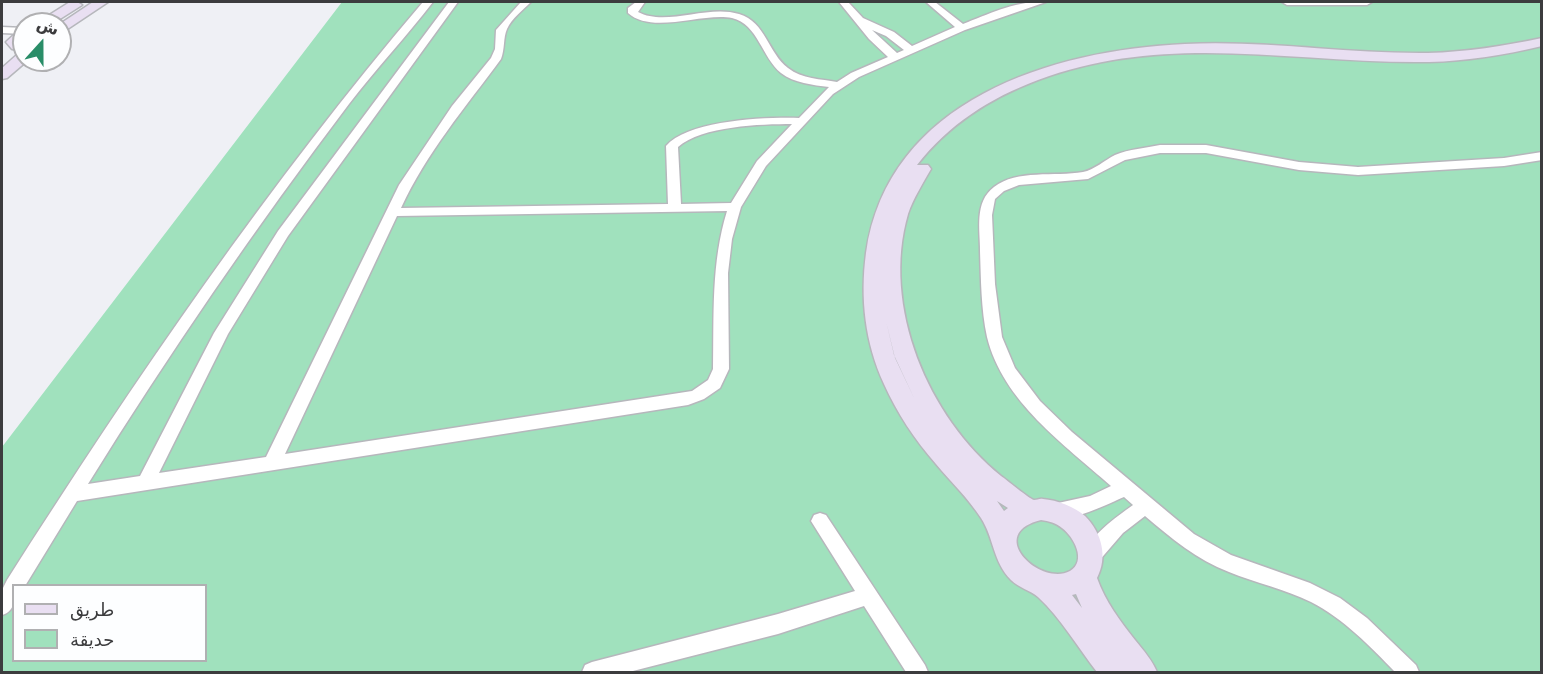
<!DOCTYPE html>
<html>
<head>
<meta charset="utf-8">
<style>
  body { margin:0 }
  #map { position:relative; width:1543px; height:674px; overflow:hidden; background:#eff0f5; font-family:"DejaVu Sans",Cairo,sans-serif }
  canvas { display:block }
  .frame { position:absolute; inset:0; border:3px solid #3c3c3e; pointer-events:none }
  .legend { position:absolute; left:12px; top:584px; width:195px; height:78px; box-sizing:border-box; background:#fdfeff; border:2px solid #b0b0b2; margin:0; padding:8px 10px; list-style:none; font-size:18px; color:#3c3c3e }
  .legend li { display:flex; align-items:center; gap:12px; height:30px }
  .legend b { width:30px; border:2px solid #b0b0b2 }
  .north { position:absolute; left:12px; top:12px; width:60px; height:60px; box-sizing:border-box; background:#fdfeff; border:2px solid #b0b0b2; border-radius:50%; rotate:21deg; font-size:16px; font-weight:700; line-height:24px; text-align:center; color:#3c3c3e }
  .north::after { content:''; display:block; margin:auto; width:21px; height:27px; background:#298d68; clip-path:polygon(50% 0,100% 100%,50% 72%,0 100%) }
</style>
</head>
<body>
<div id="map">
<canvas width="1543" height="674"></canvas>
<div class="frame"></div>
<ul class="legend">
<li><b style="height:8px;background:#e9dff2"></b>طريق</li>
<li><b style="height:16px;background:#a0e1bd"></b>حديقة</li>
</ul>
<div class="north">ش</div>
</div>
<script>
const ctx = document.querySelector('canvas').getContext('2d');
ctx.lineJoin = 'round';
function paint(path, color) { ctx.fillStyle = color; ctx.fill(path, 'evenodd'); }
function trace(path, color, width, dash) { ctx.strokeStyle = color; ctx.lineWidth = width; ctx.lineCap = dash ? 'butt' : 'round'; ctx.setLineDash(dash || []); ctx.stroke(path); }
const green = new Path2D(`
  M 342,2 L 1541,2 L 1541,672 L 2,672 L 2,447 ZM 14,586 L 206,586 L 206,660 L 14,660 Z`);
const street = new Path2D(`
  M 423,2 L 433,2 C 406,37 376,69 349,104 C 256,227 169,353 88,484 L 140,476 L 214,333 L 278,231 L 449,2 L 458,2 L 288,236 L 228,334 L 159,473 L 266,457 L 399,185 L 452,106 L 491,58 L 495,49 L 496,30 L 521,2 L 531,2 C 523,10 512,18 507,29 C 503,38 505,49 501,59 C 465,108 427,152 401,208 L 668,204 L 666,146 C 688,120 766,117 799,118 L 829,87 C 813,85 794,83 781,73 C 762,58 758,24 732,18 C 703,12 652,35 628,13 L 628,8 L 636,2 L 645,2 L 638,12 C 666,27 708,4 739,14 C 766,22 768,53 788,68 C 802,79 821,79 837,82 L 851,73 L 888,57 L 869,39 L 839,2 L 848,2 L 863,18 L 894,32 L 912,46 L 955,27 L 926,2 L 935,2 L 963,24 C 989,14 1018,0 1046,2 L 965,30 L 859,77 L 833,94 L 766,166 L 741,207 L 732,239 L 728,273 L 729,369 L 720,388 L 704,399 L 688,405 L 77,501 L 25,586 L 14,586 C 14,599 16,611 2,615 L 2,590 L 7,580 C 135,379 269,183 423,2 ZM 872,30 L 886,36 L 904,50 L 897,53 ZM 792,124 L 757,161 L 731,203 L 681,204 L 678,147 C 702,126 761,124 792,124 ZM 727,211 C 711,263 714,315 713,369 L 708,380 L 692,391 L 285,454 L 397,216 Z
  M 1282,2 L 1372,2 L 1367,5 L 1287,5 Z
  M 2,27 L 24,28 L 24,34 L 2,33 Z
  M 1160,145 L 1206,145 L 1299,162 L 1358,167 L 1504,158 L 1542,152 L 1542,160 L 1504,166 L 1358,175 L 1299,170 L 1206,153 L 1160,153 L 1125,160 L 1088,179 L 1019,185 L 1004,191 L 995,199 L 992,215 L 995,284 L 1002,337 L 1015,368 L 1040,401 L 1072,432 L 1194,534 L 1231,555 L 1310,583 L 1340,598 L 1367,618 L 1416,665 L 1419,672 L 1395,672 C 1370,646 1344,619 1311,602 C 1285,589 1256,583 1229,572 C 1197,560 1171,538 1145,516 L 1123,533 L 1098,562 L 1091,564 L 1084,562 L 1082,556 C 1091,535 1115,518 1133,505 L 1124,497 C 1106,505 1068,524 1049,517 L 1046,511 L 1049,505 L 1090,496 L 1111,486 C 1064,444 1003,402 987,337 C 981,309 981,279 980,251 C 980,229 974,202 994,187 C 1017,169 1055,177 1083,172 C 1094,170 1105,160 1115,155 C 1129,149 1146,148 1160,145 Z
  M 820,513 L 826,515 L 925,665 L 928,672 L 906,672 L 864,606 L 778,634 L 629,672 L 582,672 L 585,665 L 592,662 L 778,614 L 855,591 L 811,521 L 814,515 Z`);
const secondary = new Path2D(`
  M 70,2 L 77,2 L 82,5 L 52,24 L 35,24 Z
  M 93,2 L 108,2 L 60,34 L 60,24 Z
  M 24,29 L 24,40 L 21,42 L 24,43 L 24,51 L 12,49 L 6,42 L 19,30 Z
  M 1542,38 L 1542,46 C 1504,55 1468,61 1429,62 C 1296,64 1168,31 1038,80 C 990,98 949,124 917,165 L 928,165 L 931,169 C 923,183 913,199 908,214 C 881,306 928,417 1001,476 C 1007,480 1028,498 1034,500 C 1037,500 1040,498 1043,499 C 1057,500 1075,507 1085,516 C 1102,533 1108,557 1097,578 C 1105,601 1120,621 1135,640 C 1144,651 1152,660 1157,672 L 1097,672 C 1078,648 1061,618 1038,597 C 1030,590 1019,588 1011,580 C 993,562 994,538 981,518 C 968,498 951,482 936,464 C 915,440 897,413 884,384 C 865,343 860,298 866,253 C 888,100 1052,50 1185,44 C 1266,40 1347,54 1428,53 C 1466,52 1504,46 1542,38 ZM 886,321 L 895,358 L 915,400 L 894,355 ZM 997,501 L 1008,508 L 1004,511 ZM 1041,520 C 1049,521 1056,523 1062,528 C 1074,537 1087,561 1070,571 C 1041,587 984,534 1041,520 ZM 1076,594 L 1082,608 L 1072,595 Z
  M 24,52 L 24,60 L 28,60 L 7,78 L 2,79 L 2,68 L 19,53 Z`);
paint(green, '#a0e1bd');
trace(street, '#b6b7bc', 3);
trace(secondary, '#b6b7bc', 3);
paint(street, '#fff');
paint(secondary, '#e9dff2');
</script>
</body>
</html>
